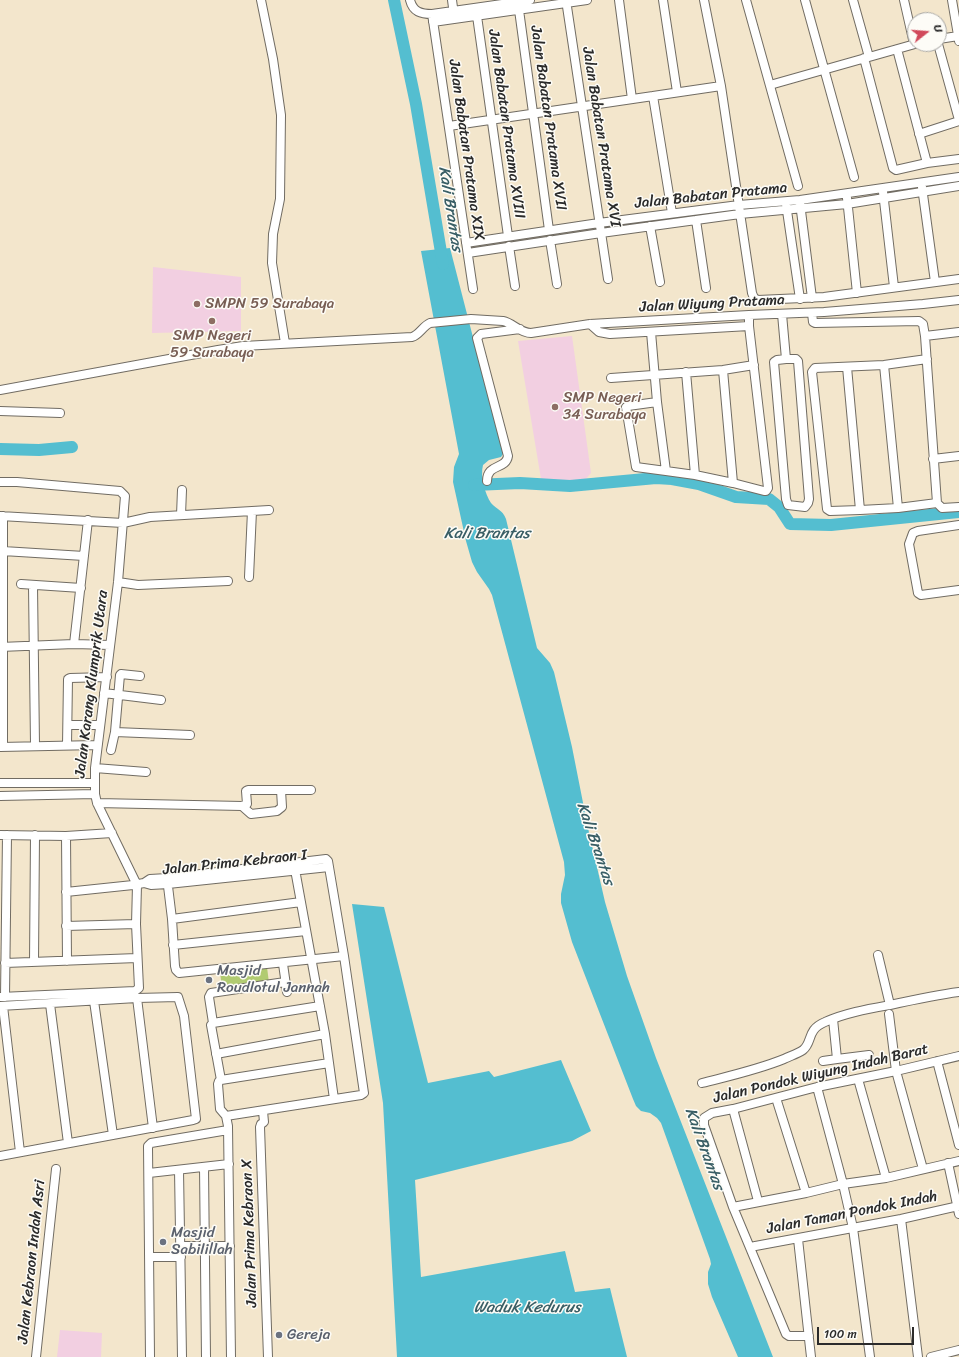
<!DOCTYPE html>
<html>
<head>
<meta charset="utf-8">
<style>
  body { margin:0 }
  #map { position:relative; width:959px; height:1357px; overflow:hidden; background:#f3e6cc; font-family:Sriracha,sans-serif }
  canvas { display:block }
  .north { position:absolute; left:907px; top:12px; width:40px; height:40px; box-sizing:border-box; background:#fdfcf7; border:1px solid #a9a8a5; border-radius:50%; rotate:73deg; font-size:11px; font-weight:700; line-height:16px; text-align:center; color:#2b2b2b }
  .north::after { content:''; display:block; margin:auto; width:14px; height:18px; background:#d1495b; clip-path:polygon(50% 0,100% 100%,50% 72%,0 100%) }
  .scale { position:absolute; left:817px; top:1327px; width:97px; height:18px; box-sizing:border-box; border:2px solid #2b2b2b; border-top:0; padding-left:5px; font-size:12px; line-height:14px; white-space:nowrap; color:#2b2b2b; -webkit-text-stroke:3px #fdfcf7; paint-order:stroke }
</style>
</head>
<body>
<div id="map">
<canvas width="959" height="1357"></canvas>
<div class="north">U</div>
<div class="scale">100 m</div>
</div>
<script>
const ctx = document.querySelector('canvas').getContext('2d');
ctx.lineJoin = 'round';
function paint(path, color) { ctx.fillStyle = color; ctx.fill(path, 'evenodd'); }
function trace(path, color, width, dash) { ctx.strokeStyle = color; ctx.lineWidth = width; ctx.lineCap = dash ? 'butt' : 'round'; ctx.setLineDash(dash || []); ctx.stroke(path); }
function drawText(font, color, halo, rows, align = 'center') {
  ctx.font = font + ' Sriracha,sans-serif'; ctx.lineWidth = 3; ctx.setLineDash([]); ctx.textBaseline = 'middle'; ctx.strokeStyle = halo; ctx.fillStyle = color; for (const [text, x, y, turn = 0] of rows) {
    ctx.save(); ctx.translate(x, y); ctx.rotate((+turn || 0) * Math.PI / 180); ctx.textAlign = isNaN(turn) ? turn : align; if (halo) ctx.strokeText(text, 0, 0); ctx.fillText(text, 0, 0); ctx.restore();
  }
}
const built = new Path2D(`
  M 153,267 L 241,277 L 241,331 L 152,333 Z
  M 572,336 L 591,473 L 583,482 L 570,484 L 541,479 L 518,341 Z
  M 60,1330 L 102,1333 L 101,1357 L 57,1357 Z`);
const green = new Path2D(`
  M 267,967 L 269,983 L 222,988 L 220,972 Z`);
const water = new Path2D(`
  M 450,248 L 502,450 L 503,454 L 501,457 L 489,460 L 483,465 C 480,476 485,494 491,503 C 497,510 502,509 506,519 L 537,648 L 550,663 L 554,672 L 572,747 L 588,828 L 605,902 L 627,976 L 656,1058 L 773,1357 L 738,1357 L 712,1297 L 708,1284 L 708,1272 L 711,1264 L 710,1259 L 661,1123 L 657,1118 L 650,1113 L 641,1111 L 636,1106 L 633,1099 L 572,942 L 561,903 L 561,894 L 565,875 L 564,862 L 492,595 L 489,589 L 477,572 L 472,562 L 466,541 L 453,482 L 454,467 L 459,454 L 421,251 Z
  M 352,904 L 384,907 L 428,1083 L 489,1071 L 494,1077 L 561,1060 L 591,1131 L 572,1141 L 415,1180 L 421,1277 L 565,1251 L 575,1292 L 610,1288 L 627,1357 L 397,1357 L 383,1103 Z`);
const river = new Path2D(`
  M 394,0 L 416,104 L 443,264
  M 0,449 L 39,450 L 72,447
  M 474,485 L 520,483 L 570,486 L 656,478 L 672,479 L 699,484 L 736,497 L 769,499 L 779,507 L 790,524 L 831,525 L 959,512`);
const minor = new Path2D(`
  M 261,0 L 273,59 L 281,115 L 280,199 L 273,234 L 272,263 L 285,343
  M 410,0 C 413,12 421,14 432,14 L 530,0
  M 452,0 L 454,15
  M 566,0 L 608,279
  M 619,0 L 632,99
  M 663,0 L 677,92
  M 704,0 L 721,86 L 752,293 L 754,298 L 758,300 L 824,297 L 959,279
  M 746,0 L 798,186
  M 805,0 L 854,177
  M 853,0 L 869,57
  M 904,0 L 914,44
  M 952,0 L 959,41
  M 519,10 L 549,230
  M 432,14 L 473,289
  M 477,16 L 508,236
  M 433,22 L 587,0
  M 939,39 L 958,36
  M 938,44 L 959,120
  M 897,49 L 927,163
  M 864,58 L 893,168 L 896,170 L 927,163 L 959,159
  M 770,85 L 915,44
  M 653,96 L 672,213
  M 449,126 L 721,86
  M 919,134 L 959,121
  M 922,187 L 935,282
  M 883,192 L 894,287
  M 847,198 L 857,293
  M 800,203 L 812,298
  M 786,204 L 800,299
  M 696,220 L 706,288
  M 650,226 L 660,282
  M 550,240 L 557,284
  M 466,243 L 599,223 L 739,205 L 800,200 L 959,177
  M 509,246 L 515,286
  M 468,253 L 601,233 L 740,214 L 847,204 L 959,186
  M 812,313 L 813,322 L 815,323 L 919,321 L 923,324 L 925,336 L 937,503 L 942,508 L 959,507
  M 782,314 L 786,359
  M 590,324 L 599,332 L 610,334 L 749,326
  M 651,332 L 657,402 L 666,471 L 695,475 L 733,483 L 723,370
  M 925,336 L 959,332
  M 786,359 L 796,359 L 798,361 L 809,499 L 808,503 L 805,507 L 788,505 L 786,499 L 774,362 L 777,360 Z
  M 884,365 L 898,508 L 937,503
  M 847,367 L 860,510 L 830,511 L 827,509 L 812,372 L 815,368 L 884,365 L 927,359
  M 686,372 L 695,475
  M 611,378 L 723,370 L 754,365
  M 0,390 L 218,350 L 243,346 L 412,337 C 419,335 423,326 430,323 L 471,319 L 503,321 C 513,323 520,333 531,333 L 590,324 L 749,315 L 824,312 L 923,304 L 959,300
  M 657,402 L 628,406 L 626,407 L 636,467 L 666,471
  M 0,411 L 60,413
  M 933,459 L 959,456
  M 487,481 C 487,463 506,470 508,456 L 477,338 L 481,334 L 520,329
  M 0,482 L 17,482 L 120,491 L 125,496 L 118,582 L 95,768 L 95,794 L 97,803 L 137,885 L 136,924 L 139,988 L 135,991 L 0,997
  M 733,483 L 764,491 L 766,491 L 768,488 L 749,326 L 749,315
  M 860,510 L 898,508
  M 181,515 L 182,490
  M 0,516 L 123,523 L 150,517 L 269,510
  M 3,516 L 3,747
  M 959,525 L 918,531 L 913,533 L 909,544 L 918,593 L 921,595 L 959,590
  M 3,551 L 84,556
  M 249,577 L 252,511
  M 118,582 L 138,585 L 228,581
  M 21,584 L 81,588
  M 33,586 L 35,745
  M 74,644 L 88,520
  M 0,647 L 74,644 L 110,645
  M 104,693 L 161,700
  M 68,725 L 100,725
  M 115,732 L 190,735
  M 67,745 L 68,679 L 70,678 L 107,677
  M 0,747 L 97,745
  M 111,750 L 115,732 L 120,675 L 121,674 L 140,676
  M 95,768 L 146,772
  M 0,783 L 94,783
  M 0,796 L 95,794
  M 97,803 L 242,806 L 246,805 L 247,804 L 246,791 L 248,790 L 311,790
  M 242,806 L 251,814 L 277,811 L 282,807 L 281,790
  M 0,835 L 66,836 L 112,833
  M 66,836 L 67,961
  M 294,864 L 325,1034 L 334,1099
  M 167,878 L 172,919 L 175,966 L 176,970 L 179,973 L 344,956
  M 144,883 L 151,885 L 168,884 L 329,867
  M 66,892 L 133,885 L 144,883 L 150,879 L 167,878 L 326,859 L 328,861 L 344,956 L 364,1093 L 361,1095 L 226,1116
  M 172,919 L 301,902
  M 66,926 L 136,924
  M 173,945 L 306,931
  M 878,955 L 890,1005
  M 34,962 L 35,835
  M 5,963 L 137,958
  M 283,964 L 287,992
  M 285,982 L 211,993 L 209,997 L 213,1023 L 320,1006
  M 5,997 L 7,835
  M 137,998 L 153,1128
  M 94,1001 L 113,1135
  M 50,1004 L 68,1143
  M 0,1006 L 137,998 L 178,997 L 184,1016 L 196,1119 L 193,1120 L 0,1156
  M 3,1006 L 20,1152
  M 889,1014 L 896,1071 L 923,1169
  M 833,1019 L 837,1059 L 869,1055
  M 213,1023 L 211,1025 L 221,1080
  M 216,1054 L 325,1034
  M 823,1061 L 837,1059
  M 937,1061 L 959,1145
  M 858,1079 L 886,1178
  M 221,1080 L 219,1081 L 218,1084 L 220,1109 L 226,1116 L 228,1126 L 231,1357
  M 221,1080 L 329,1063
  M 702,1083 C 729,1076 757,1070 784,1059 C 790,1056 797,1054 803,1050 C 813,1042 806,1030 825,1022 C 845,1013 868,1009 890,1005 C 913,1000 936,995 959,992
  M 817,1087 L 843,1184 L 853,1228 L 870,1357
  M 776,1098 L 806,1193
  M 733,1109 L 758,1201
  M 263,1111 L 264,1122 L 261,1124 L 260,1127 L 268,1357
  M 948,1163 L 959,1214
  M 204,1167 L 206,1357
  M 179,1170 L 182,1357
  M 149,1173 L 229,1164
  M 733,1207 L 806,1193 L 843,1184 L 886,1178 L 959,1161
  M 901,1219 L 918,1357
  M 798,1239 L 811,1357
  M 180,1246 L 230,1246
  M 750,1247 L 901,1219 L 959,1206
  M 149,1257 L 181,1257
  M 809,1336 L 789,1336 L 786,1334 L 733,1207 L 704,1125 L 704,1118 L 712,1113 L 733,1109 L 817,1087 L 896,1071 L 959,1056
  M 36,1357 L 56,1169
  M 150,1357 L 148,1146 L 151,1143 L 228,1130
  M 931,1357 L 959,1350`);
const markers = [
  [197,304,4,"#8d6e63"],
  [212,321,4,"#8d6e63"],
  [555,407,4,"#8d6e63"],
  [209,980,4,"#6b7280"],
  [163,1242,4,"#6b7280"],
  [279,1335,4,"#6b7280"]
];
const streetNames = [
  ["Jalan Babatan Pratama XVII",548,118,82],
  ["Jalan Babatan Pratama XVIII",506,124,82],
  ["Jalan Babatan Pratama XVI",601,137,81],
  ["Jalan Babatan Pratama XIX",466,150,82],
  ["Jalan Babatan Pratama",711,196,-6],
  ["Jalan Wiyung Pratama",712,304,-3],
  ["Jalan Karang Klumprik Utara",92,684,-83],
  ["Jalan Prima Kebraon I",235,863,-6],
  ["Jalan Pondok Wiyung Indah Barat",821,1074,-13],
  ["Jalan Taman Pondok Indah",852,1213,-11],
  ["Jalan Prima Kebraon X",250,1233,-92],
  ["Jalan Kebraon Indah Asri",32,1262,-84]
];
const educationNames = [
  ["SMPN 59 Surabaya",205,304],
  ["SMP Negeri",212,336,"center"],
  ["59 Surabaya",212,353,"center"],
  ["SMP Negeri",563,398],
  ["34 Surabaya",563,415]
];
const worshipNames = [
  ["Masjid",217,971],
  ["Roudlotul Jannah",217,988],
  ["Masjid",171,1233],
  ["Sabilillah",171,1250],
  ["Gereja",287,1335]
];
const waterNames = [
  ["Kali Brantas",450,209,81],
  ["Kali Brantas",487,534],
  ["Kali Brantas",595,844,71],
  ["Kali Brantas",704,1149,70],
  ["Waduk Kedurus",527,1308]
];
paint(built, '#f2cfe1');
paint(green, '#b1cb71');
paint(water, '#54bed0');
trace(river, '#54bed0', 12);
trace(minor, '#716c63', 10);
trace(minor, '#fff', 8);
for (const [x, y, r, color] of markers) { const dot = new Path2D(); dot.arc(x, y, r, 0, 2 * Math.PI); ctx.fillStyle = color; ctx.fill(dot); trace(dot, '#fdfcf7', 1.5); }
drawText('15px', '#2b2b2b', '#fdfcf7', streetNames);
drawText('15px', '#785e54', '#fdfcf7', educationNames, 'left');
drawText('15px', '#5b616d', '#fdfcf7', worshipNames, 'left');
drawText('italic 16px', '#395e65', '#fdfcf7', waterNames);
</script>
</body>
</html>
